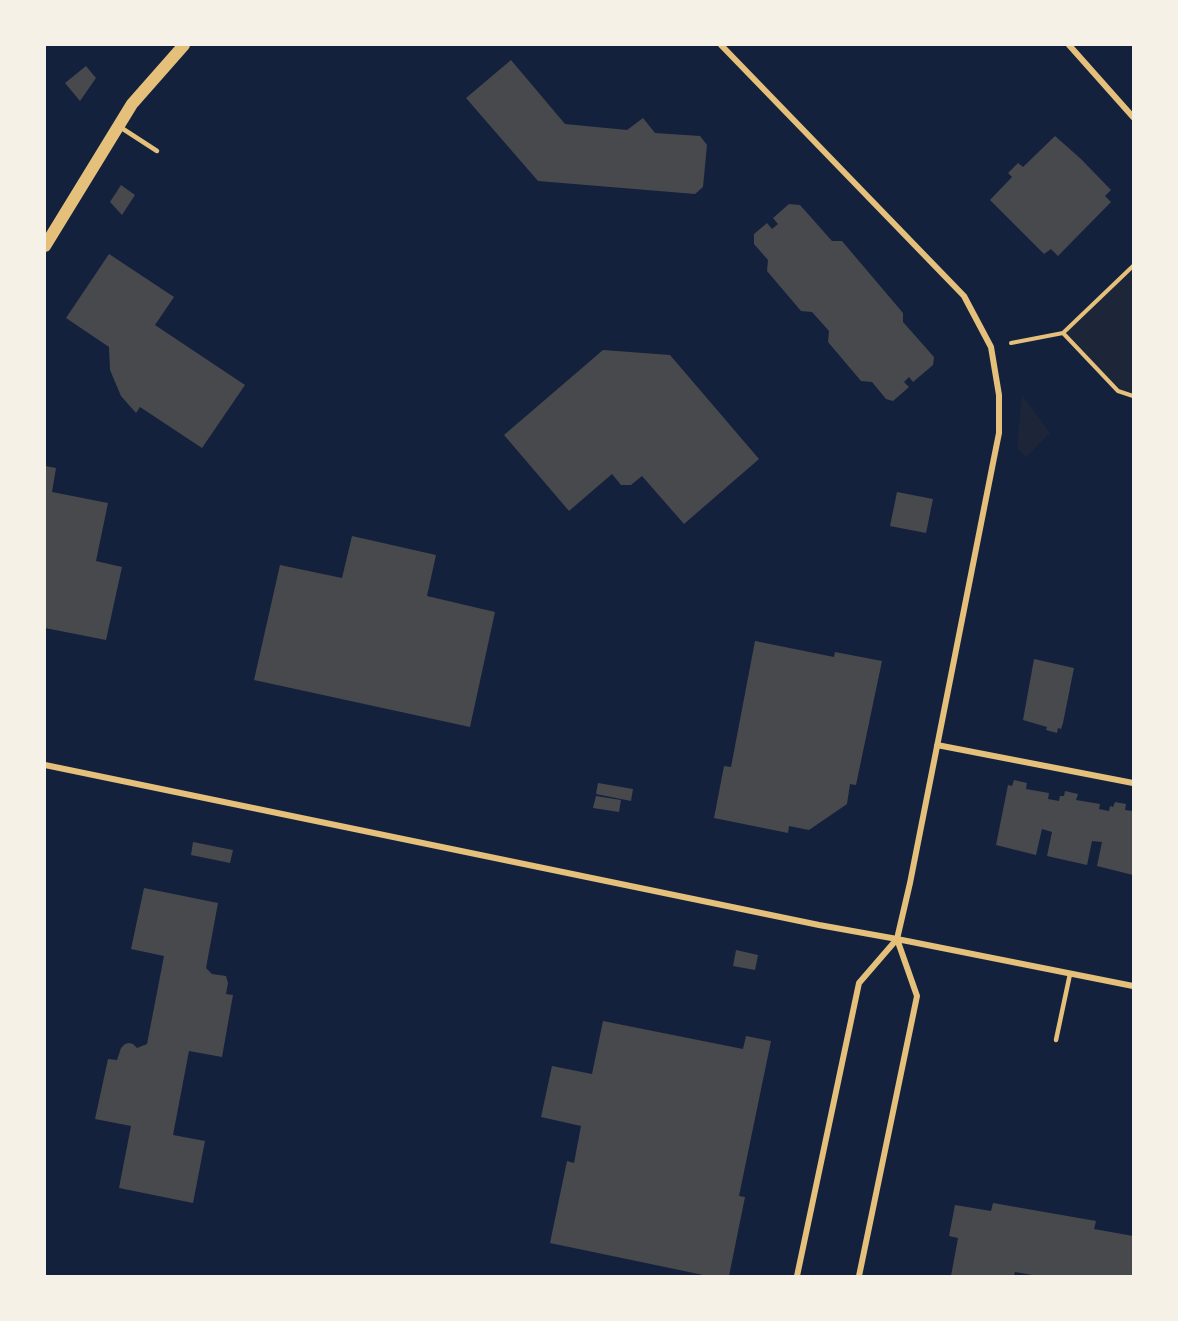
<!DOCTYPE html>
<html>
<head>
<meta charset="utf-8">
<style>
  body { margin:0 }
  #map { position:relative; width:1178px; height:1321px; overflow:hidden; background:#14213d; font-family:"Fira Sans Condensed",sans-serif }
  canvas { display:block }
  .frame { position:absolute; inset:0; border:46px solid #f6f1e7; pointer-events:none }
</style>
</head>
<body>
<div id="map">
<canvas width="1178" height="1321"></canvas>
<div class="frame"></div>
</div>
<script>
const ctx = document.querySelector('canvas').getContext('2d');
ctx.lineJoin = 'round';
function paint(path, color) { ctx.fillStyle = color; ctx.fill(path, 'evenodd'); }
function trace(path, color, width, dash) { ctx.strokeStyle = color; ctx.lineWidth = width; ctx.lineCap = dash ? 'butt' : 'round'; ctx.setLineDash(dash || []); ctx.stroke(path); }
const green = new Path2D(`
  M 1133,266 L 1133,401 L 1063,333 Z
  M 1022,395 L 1050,433 L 1026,457 L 1017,448 Z`);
const building = new Path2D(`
  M 511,60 L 565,124 L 627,130 L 643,118 L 655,133 L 700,136 L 707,145 L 703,187 L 695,194 L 538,181 L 466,98 Z
  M 86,66 L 96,78 L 80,101 L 65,83 Z
  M 1055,136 L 1081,159 L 1111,190 L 1105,196 L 1111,202 L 1058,256 L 1051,249 L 1044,254 L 990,200 L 1012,177 L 1008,173 L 1018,163 L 1023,167 Z
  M 121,185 L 135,195 L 122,215 L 110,202 Z
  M 789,204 L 800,205 L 832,241 L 842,241 L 903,313 L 903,322 L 934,357 L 933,365 L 913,382 L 909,377 L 904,382 L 909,387 L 893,401 L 886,399 L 872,382 L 861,381 L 828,342 L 829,331 L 812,312 L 801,311 L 767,271 L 768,260 L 754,244 L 754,234 L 767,223 L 772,229 L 778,224 L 773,218 Z
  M 109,254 L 174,297 L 155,325 L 245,385 L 202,448 L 140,407 L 136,413 L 121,396 L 110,370 L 109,347 L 66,318 Z
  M 603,350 L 670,355 L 759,459 L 684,524 L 642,476 L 631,485 L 621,485 L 612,474 L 569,511 L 504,435 Z
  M 45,466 L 56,468 L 52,492 L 108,503 L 96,561 L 122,567 L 106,640 L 45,628 Z
  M 897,492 L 933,499 L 926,533 L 890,526 Z
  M 352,536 L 436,555 L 427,596 L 495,612 L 470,727 L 254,680 L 280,565 L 342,578 Z
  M 755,641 L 834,657 L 835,652 L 882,661 L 856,785 L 850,784 L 847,804 L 809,830 L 789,826 L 788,833 L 714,818 L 724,766 L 731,767 Z
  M 1034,659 L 1074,668 L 1063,723 L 1061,729 L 1058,728 L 1057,733 L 1046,730 L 1047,727 L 1023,720 Z
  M 1014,780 L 1027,783 L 1026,789 L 1049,793 L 1048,799 L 1059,801 L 1060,796 L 1064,796 L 1065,791 L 1078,794 L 1076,800 L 1100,804 L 1099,809 L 1109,811 L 1110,806 L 1113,807 L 1115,802 L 1126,804 L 1125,810 L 1133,811 L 1133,875 L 1097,866 L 1102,842 L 1092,841 L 1087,865 L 1047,856 L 1052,832 L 1042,829 L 1036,855 L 996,845 L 1008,785 L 1012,786 Z
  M 598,783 L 633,789 L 631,801 L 596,794 Z
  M 596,796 L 621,800 L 619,812 L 593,808 Z
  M 193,842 L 233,850 L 230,863 L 191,855 Z
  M 144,888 L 218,903 L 206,968 L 212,974 L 226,976 L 228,983 L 226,994 L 233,995 L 222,1057 L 189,1051 L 173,1135 L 205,1141 L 193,1203 L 119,1188 L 131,1126 L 95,1119 L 108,1059 L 117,1060 L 121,1048 L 125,1044 L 129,1043 L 133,1044 L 137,1048 L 147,1044 L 164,956 L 131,949 Z
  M 736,950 L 758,955 L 755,970 L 733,966 Z
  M 603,1021 L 743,1049 L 746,1036 L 771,1041 L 739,1196 L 745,1197 L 729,1276 L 708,1276 L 550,1243 L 567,1161 L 574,1163 L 581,1126 L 541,1117 L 552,1066 L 592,1074 Z
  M 993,1203 L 1096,1221 L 1094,1229 L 1133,1236 L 1133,1276 L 1038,1276 L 1015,1272 L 1014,1276 L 951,1276 L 958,1238 L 949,1236 L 955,1205 L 991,1211 Z`);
const path = new Path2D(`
  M 1063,333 L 1133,266
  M 1011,343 L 1063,333 L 1118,391 L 1133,396`);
const service = new Path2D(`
  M 120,127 L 157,151
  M 1056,1040 L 1070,974`);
const minor = new Path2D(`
  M 721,45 L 964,296 L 991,347 L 999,395 L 999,433 L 993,463 L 910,883 L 897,939 L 859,983 L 797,1276
  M 1069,45 L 1133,117
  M 937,745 L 1133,783
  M 45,765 L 819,925 L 897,939 L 1133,986
  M 859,1276 L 917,996 L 897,939`);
const secondary = new Path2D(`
  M 45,246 L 132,104 L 184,45`);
paint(green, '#1d2539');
paint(building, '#48494c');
trace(path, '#e5c07b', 4);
trace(service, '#e5c07b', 4.5);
trace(minor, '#e5c07b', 6);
trace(secondary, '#e5c07b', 12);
</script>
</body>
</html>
